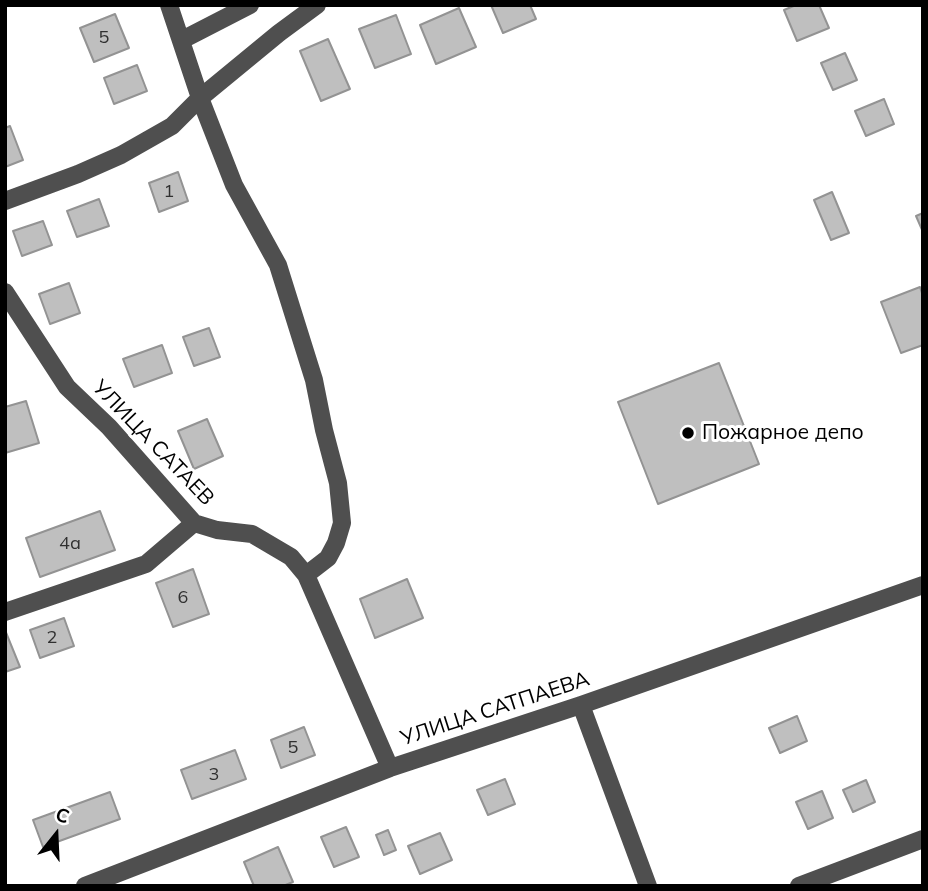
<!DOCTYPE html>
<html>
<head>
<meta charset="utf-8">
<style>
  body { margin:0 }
  #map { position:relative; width:928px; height:891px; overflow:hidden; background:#fff; font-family:Mulish,sans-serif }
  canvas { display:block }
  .frame { position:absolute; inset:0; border:7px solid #000; pointer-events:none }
  .north { position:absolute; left:21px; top:800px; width:70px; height:70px; -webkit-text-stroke:5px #fff; paint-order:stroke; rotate:18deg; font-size:19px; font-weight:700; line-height:28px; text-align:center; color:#000 }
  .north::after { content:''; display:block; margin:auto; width:24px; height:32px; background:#000; clip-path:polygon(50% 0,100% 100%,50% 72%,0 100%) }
</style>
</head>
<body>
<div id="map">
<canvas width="928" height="891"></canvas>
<div class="frame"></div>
<div class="north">С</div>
</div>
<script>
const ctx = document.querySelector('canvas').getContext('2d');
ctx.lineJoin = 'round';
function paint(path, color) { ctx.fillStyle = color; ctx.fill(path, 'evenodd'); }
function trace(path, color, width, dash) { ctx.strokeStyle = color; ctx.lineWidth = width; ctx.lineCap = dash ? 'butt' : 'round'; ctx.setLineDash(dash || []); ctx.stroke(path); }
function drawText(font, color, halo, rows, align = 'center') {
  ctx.font = font + ' Mulish,sans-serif'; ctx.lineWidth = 6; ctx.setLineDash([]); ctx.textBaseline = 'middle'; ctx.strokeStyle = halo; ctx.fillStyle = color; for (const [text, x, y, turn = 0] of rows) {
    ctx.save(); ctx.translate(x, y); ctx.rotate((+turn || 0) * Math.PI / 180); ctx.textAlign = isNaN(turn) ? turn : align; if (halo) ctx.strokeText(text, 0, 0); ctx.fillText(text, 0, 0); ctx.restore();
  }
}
const building = new Path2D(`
  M 491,5 L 530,5 L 536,19 L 503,33 Z
  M 796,5 L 819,5 L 829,28 L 797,41 L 784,10 Z
  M 459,8 L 476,47 L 436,64 L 420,25 Z
  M 115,14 L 129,48 L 94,62 L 80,28 Z
  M 396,15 L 411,54 L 375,68 L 359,29 Z
  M 328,39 L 350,89 L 321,101 L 300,51 Z
  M 845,53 L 857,80 L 833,90 L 821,63 Z
  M 137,65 L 147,91 L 114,104 L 104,78 Z
  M 884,99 L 894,124 L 866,136 L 855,111 Z
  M 10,126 L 23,160 L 5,167 L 5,128 Z
  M 178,172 L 188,201 L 159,212 L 149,183 Z
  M 832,192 L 849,233 L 831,240 L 814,200 Z
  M 99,199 L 109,226 L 77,237 L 67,211 Z
  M 923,213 L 923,232 L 916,216 Z
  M 43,221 L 52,245 L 22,256 L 13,231 Z
  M 69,283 L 80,313 L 50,324 L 39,294 Z
  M 920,287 L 923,296 L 923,345 L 901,353 L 881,302 Z
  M 209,328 L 220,357 L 194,366 L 183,337 Z
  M 162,345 L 172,373 L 134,387 L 123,359 Z
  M 719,363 L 759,464 L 658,504 L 618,402 Z
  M 26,401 L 39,443 L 5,453 L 5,407 Z
  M 207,419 L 223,456 L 194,469 L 178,431 Z
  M 100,511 L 115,550 L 40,577 L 26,538 Z
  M 193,569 L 209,614 L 173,627 L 156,583 Z
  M 407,579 L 423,618 L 375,638 L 360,599 Z
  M 64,618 L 74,646 L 40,658 L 30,630 Z
  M 5,630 L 20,667 L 5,672 Z
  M 797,716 L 807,741 L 780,753 L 769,728 Z
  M 304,727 L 315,755 L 281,768 L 271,740 Z
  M 235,750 L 246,779 L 192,799 L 181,770 Z
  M 505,779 L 515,804 L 488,815 L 477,790 Z
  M 866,780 L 875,802 L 853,812 L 843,790 Z
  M 822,791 L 833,818 L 808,829 L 796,802 Z
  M 110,792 L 120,819 L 43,847 L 33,820 Z
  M 346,827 L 359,857 L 334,867 L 321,837 Z
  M 388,830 L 396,850 L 384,855 L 376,835 Z
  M 440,833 L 452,860 L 420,874 L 408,846 Z
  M 278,847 L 293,882 L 283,886 L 254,886 L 244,862 Z`);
const minor = new Path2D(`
  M 169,5 L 200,98 L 234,185 L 278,265 L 314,380 L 324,430 L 338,483 L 342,523 L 336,543 L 328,558 L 306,575
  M 182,40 L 250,5
  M 5,201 L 78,174 L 121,155 L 172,126 L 200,98 L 279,33 L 317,5
  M 5,292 L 67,387 L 109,427 L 194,523 L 217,530 L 252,534 L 291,557 L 306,575 L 390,768
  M 5,612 L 146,564 L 194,523
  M 581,705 L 648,886
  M 85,886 L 390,768 L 581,705 L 923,585
  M 799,886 L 923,839`);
const markers = [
  [688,433,7,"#000"]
];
const numberNames = [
  ["5",104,38],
  ["1",169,192],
  ["4а",70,544],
  ["6",183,598],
  ["2",52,638],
  ["5",293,748],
  ["3",214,775]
];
const poiNames = [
  ["Пожарное депо",702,433]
];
const streetNames = [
  ["УЛИЦА САТАЕВ",153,443,46],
  ["УЛИЦА САТПАЕВА",495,709,-18]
];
paint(building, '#bfbfbf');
trace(building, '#939393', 2);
trace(minor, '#4f4f4f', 18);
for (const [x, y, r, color] of markers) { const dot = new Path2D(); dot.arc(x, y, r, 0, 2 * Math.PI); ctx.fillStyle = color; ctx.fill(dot); trace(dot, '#fff', 2.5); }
drawText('18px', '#303030', null, numberNames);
drawText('21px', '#000', '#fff', poiNames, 'left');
drawText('21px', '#000', '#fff', streetNames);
</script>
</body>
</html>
